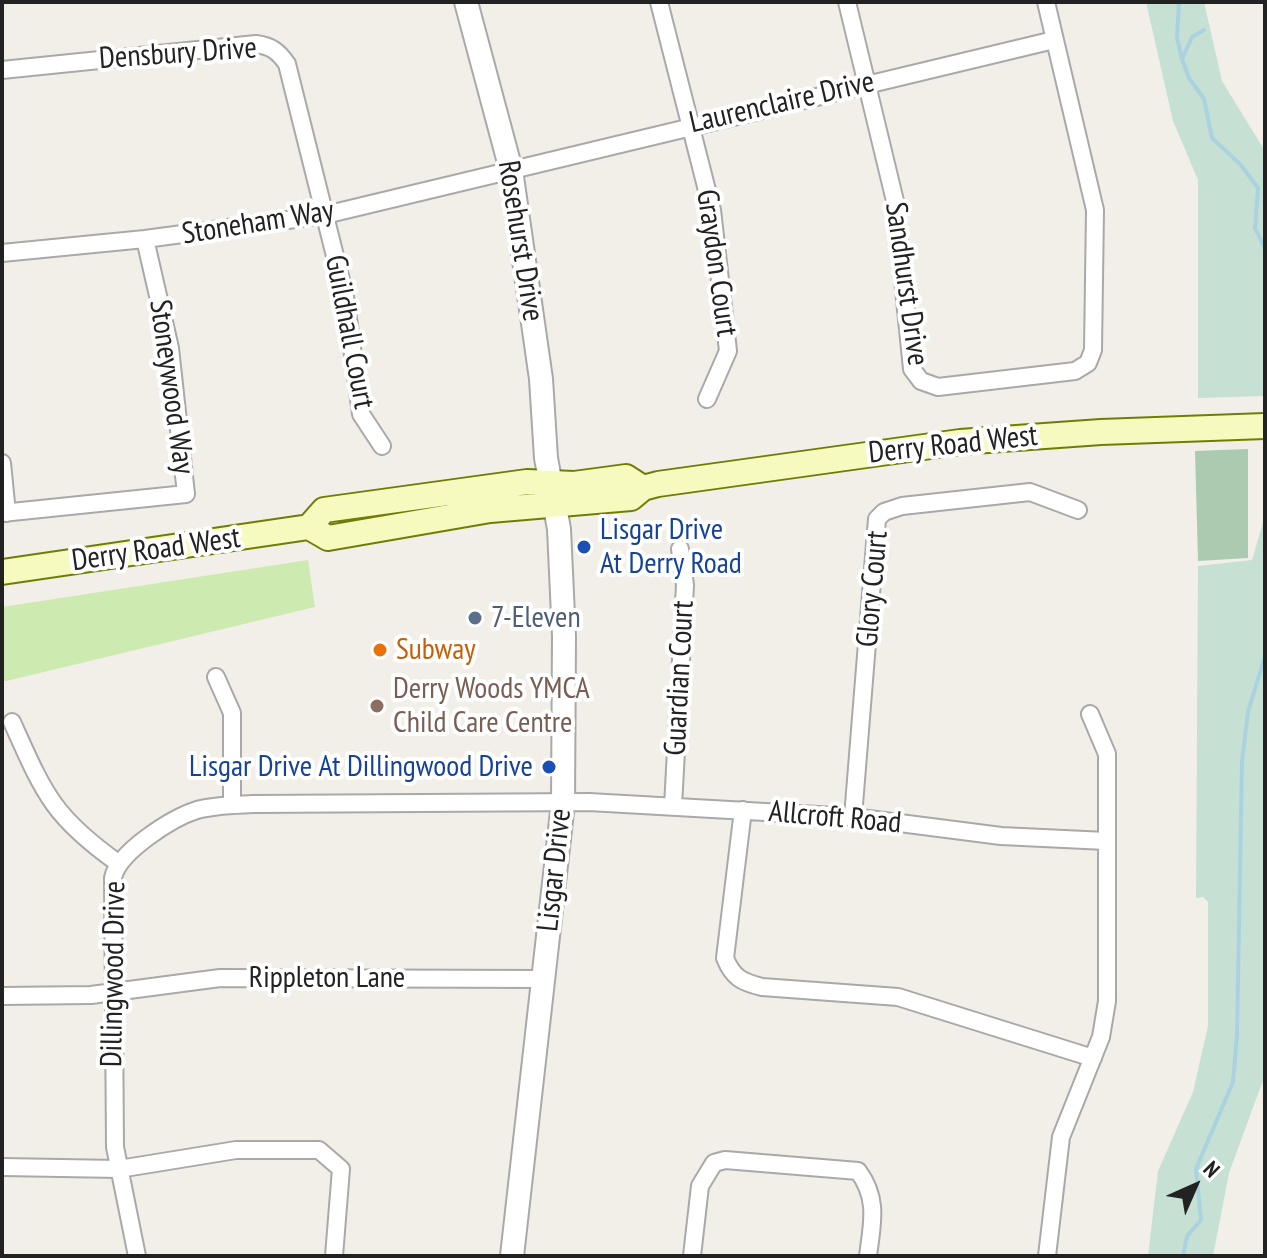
<!DOCTYPE html>
<html>
<head>
<meta charset="utf-8">
<style>
  body { margin:0 }
  #map { position:relative; width:1267px; height:1258px; overflow:hidden; background:#f2efe9; font-family:"PT Sans Narrow",sans-serif }
  canvas { display:block }
  .frame { position:absolute; inset:0; border:4px solid #222; pointer-events:none }
  .north { position:absolute; left:1155px; top:1146px; width:80px; height:80px; -webkit-text-stroke:6px #fff; paint-order:stroke; rotate:45deg; font-size:22px; font-weight:700; line-height:32px; text-align:center; color:#222 }
  .north::after { content:''; display:block; margin:auto; width:28px; height:36px; background:#222; clip-path:polygon(50% 0,100% 100%,50% 72%,0 100%) }
</style>
</head>
<body>
<div id="map">
<canvas width="1267" height="1258"></canvas>
<div class="frame"></div>
<div class="north">N</div>
</div>
<script>
const ctx = document.querySelector('canvas').getContext('2d');
ctx.lineJoin = 'round';
function paint(path, color) { ctx.fillStyle = color; ctx.fill(path, 'evenodd'); }
function trace(path, color, width, dash) { ctx.strokeStyle = color; ctx.lineWidth = width; ctx.lineCap = dash ? 'butt' : 'round'; ctx.setLineDash(dash || []); ctx.stroke(path); }
function drawText(font, color, halo, rows, align = 'center') {
  ctx.font = font + ' "PT Sans Narrow",sans-serif'; ctx.lineWidth = 8; ctx.setLineDash([]); ctx.textBaseline = 'middle'; ctx.strokeStyle = halo; ctx.fillStyle = color; for (const [text, x, y, turn = 0] of rows) {
    ctx.save(); ctx.translate(x, y); ctx.rotate((+turn || 0) * Math.PI / 180); ctx.textAlign = isNaN(turn) ? turn : align; if (halo) ctx.strokeText(text, 0, 0); ctx.fillText(text, 0, 0); ctx.restore();
  }
}
const grass = new Path2D(`
  M 308,560 L 315,607 L 2,682 L 2,607 Z`);
const wetland = new Path2D(`
  M 1146,2 L 1204,2 L 1222,81 L 1265,151 L 1265,396 L 1198,398 L 1198,180 L 1173,121 Z
  M 1265,516 L 1265,1075 L 1229,1173 L 1213,1256 L 1148,1256 L 1158,1171 L 1193,1092 L 1208,1026 L 1208,902 L 1203,897 L 1196,898 L 1198,566 L 1252,560 Z`);
const cemetery = new Path2D(`
  M 1248,449 L 1248,558 L 1198,561 L 1195,451 Z`);
const stream = new Path2D(`
  M 1179,2 L 1177,38 L 1182,59 L 1189,78 L 1204,99 L 1212,138 L 1241,165 L 1258,188 L 1255,228 L 1265,249
  M 1182,59 L 1192,37 L 1204,30
  M 1183,1256 L 1187,1236 L 1201,1220 L 1196,1169 L 1233,1082 L 1237,1035 L 1242,761 L 1248,712 L 1265,656`);
const minor = new Path2D(`
  M 659,2 L 712,210 L 728,351 L 707,399
  M 847,2 L 895,201 L 912,369 L 921,381 L 938,387 L 1075,371 L 1088,363 L 1093,350 L 1095,210 L 1046,2
  M 2,70 L 256,44 C 271,46 278,51 287,64 L 345,296 L 361,414 L 382,446
  M 2,253 L 145,239 L 325,215 L 1054,40
  M 2,463 L 7,513
  M 2,513 L 186,494 L 170,348 L 145,239
  M 216,677 L 232,713 L 232,805
  M 12,722 C 44,793 52,816 118,863
  M 673,806 L 685,585 L 680,549
  M 743,810 L 725,958 C 733,978 742,982 762,987 L 898,997 L 1093,1058
  M 853,817 L 877,519 L 884,512 L 902,506 L 1030,492 L 1078,510
  M 2,996 L 91,995 L 220,978 L 543,979
  M 2,1167 L 119,1169 L 236,1150 L 319,1150 L 341,1169 L 334,1256
  M 137,1256 L 115,1147 L 113,878 C 118,852 172,818 197,810 C 215,805 234,805 253,804 L 589,802 L 853,817 L 1001,836 L 1106,841
  M 692,1256 L 700,1186 L 714,1163 L 725,1160 L 858,1171 C 879,1199 872,1224 868,1256
  M 1047,1256 L 1061,1137 L 1101,1037 L 1107,1001 L 1107,754 L 1090,714`);
const tertiary = new Path2D(`
  M 466,2 L 511,170 L 541,379 L 546,458 L 559,529 L 564,637 L 563,803 L 512,1256`);
const secondary = new Path2D(`
  M 309,527 L 324,510 L 527,482 L 574,484 L 626,477 L 643,488
  M 2,572 L 309,527 L 328,538 L 490,510 L 631,498 L 643,488 L 658,484 L 960,442 L 1101,432 L 1265,426`);
const markers = [
  [584,547,8,"#1a4fb4"],
  [475,618,8,"#5c6f8a"],
  [380,650,8,"#e8710a"],
  [377,706,8,"#8d6e63"],
  [549,767,8,"#1a4fb4"]
];
const streetNames = [
  ["Densbury Drive",178,54,-4],
  ["Laurenclaire Drive",782,103,-13],
  ["Stoneham Way",258,223,-9],
  ["Rosehurst Drive",520,241,81],
  ["Graydon Court",716,263,82],
  ["Sandhurst Drive",906,284,82],
  ["Guildhall Court",349,332,79],
  ["Stoneywood Way",171,387,82],
  ["Derry Road West",953,445,-6],
  ["Derry Road West",156,550,-8],
  ["Glory Court",873,589,-85],
  ["Guardian Court",680,678,-87],
  ["Allcroft Road",835,818,5],
  ["Lisgar Drive",555,870,-84],
  ["Dillingwood Drive",114,974,-89],
  ["Rippleton Lane",327,978]
];
const transitNames = [
  ["Lisgar Drive",600,530],
  ["At Derry Road",600,564],
  ["Lisgar Drive At Dillingwood Drive",533,767,"right"]
];
const serviceNames = [
  ["7-Eleven",491,618]
];
const foodNames = [
  ["Subway",396,650]
];
const educationNames = [
  ["Derry Woods YMCA",393,689],
  ["Child Care Centre",393,723]
];
paint(grass, '#cdebb0');
paint(wetland, '#c6e0d4');
paint(cemetery, '#aacbaf');
trace(stream, '#aad3df', 4);
trace(minor, '#a9a9a9', 20);
trace(tertiary, '#a9a9a9', 26);
trace(secondary, '#707d05', 28);
trace(minor, '#fff', 16);
trace(tertiary, '#fff', 22);
trace(secondary, '#f7fabf', 24);
for (const [x, y, r, color] of markers) { const dot = new Path2D(); dot.arc(x, y, r, 0, 2 * Math.PI); ctx.fillStyle = color; ctx.fill(dot); trace(dot, '#fff', 3); }
drawText('30px', '#222', '#fff', streetNames);
drawText('30px', '#164399', '#fff', transitNames, 'left');
drawText('30px', '#4e5e75', '#fff', serviceNames, 'left');
drawText('30px', '#c56008', '#fff', foodNames, 'left');
drawText('30px', '#785e54', '#fff', educationNames, 'left');
</script>
</body>
</html>
